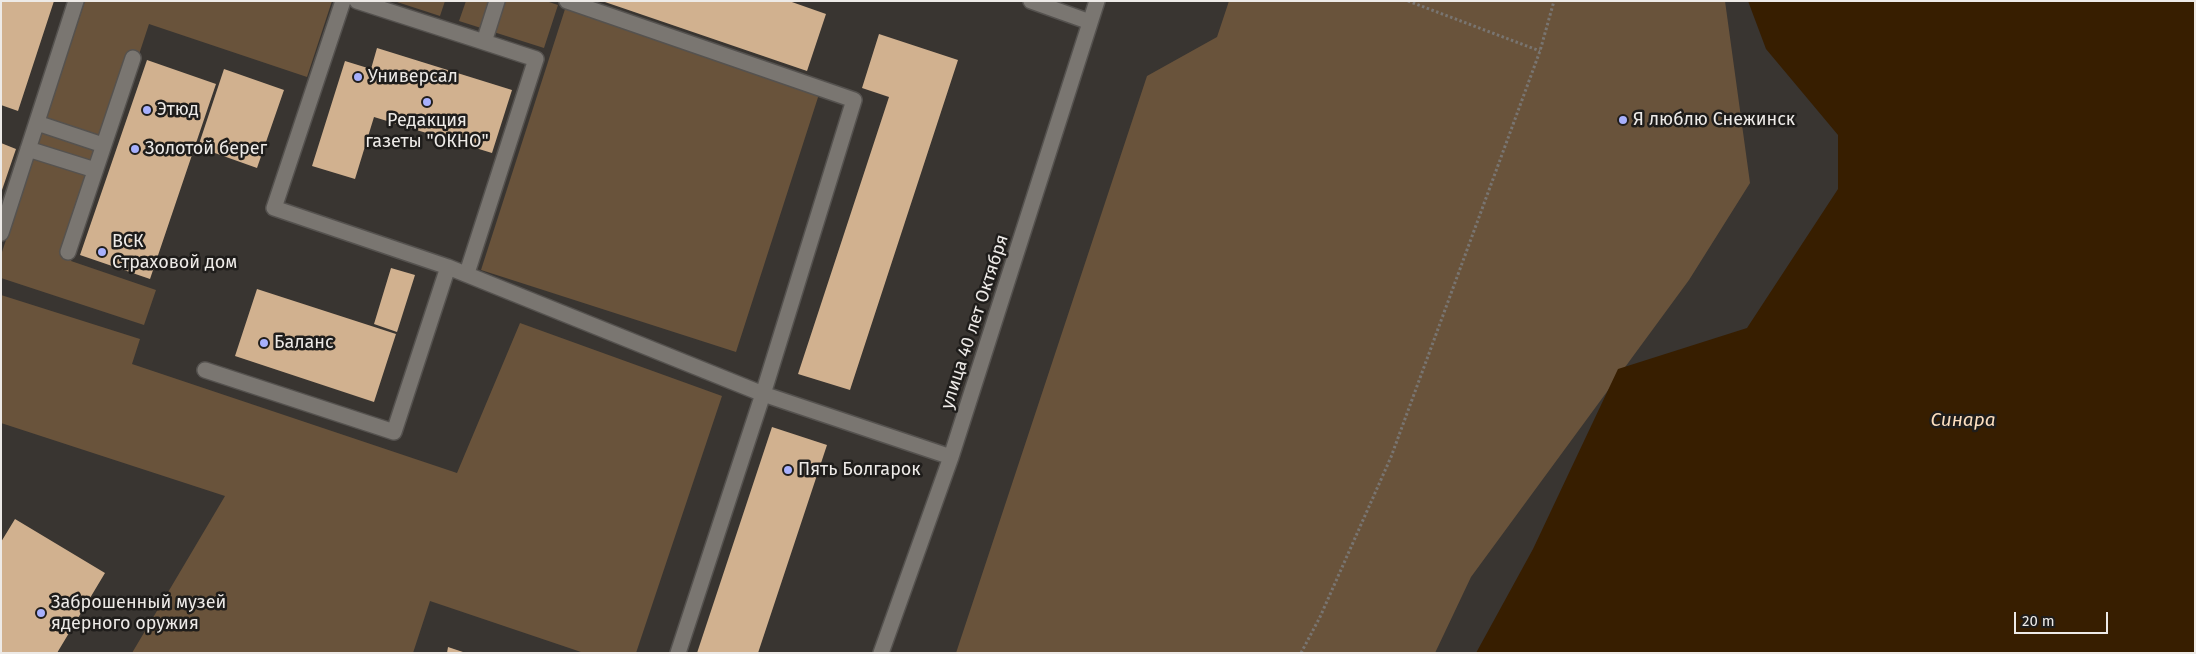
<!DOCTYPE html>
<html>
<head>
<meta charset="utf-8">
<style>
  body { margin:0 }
  #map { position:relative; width:2196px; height:654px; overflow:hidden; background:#393531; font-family:"Fira Sans",sans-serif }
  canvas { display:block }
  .frame { position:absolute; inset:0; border:2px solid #edeae7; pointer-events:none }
  .scale { position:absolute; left:2014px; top:612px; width:94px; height:22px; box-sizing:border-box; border:2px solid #edeae7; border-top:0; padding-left:6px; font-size:15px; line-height:18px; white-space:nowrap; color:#edeae7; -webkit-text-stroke:4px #1f1d1b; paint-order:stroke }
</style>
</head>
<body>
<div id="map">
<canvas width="2196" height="654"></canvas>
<div class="frame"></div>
<div class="scale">20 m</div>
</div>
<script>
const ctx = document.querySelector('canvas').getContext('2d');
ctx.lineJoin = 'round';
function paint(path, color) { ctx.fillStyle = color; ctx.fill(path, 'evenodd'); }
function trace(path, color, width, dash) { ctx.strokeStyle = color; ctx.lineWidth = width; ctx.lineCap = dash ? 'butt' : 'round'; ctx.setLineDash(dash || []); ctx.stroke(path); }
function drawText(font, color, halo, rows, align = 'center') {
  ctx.font = font + ' "Fira Sans",sans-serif'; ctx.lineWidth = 5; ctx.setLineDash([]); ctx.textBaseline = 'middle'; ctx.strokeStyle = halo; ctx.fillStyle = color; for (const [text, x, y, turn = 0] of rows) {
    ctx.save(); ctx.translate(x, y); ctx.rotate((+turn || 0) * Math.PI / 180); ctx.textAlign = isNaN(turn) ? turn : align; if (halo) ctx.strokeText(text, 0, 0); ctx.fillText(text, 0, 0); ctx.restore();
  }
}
const green = new Path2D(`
  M 85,1 L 332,1 L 307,77 L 149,24 L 71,261 L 156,290 L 144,325 L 1,278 L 1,255 Z
  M 394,1 L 445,1 L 440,16 Z
  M 466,1 L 546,1 L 558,5 L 544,48 L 459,21 Z
  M 1229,1 L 1725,1 L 1750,183 L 1689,280 L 1471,577 L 1435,653 L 956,653 L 1147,76 L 1217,37 Z
  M 566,6 L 821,88 L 736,352 L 481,270 Z
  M 1,295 L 140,339 L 132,364 L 457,473 L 520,323 L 722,396 L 636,653 L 584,653 L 430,601 L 413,653 L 132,653 L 225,496 L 1,423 Z`);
const water = new Path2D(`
  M 1748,1 L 2195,1 L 2195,653 L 1476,653 L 1533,549 L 1618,369 L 1747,328 L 1838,189 L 1838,135 L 1766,49 Z`);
const building = new Path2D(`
  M 1,1 L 54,1 L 18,111 L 1,105 Z
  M 602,1 L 789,1 L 826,14 L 807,71 Z
  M 879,34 L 958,60 L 850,390 L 798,374 L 889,97 L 862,88 Z
  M 377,48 L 512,90 L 492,153 L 374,117 L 355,179 L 312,166 L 345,61 L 371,69 Z
  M 147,60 L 216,84 L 150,279 L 80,255 Z
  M 224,69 L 284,90 L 257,168 L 198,147 Z
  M 1,143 L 16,149 L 2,190 L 1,190 Z
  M 391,268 L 415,275 L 397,332 L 374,324 Z
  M 257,289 L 396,334 L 374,402 L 235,356 Z
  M 772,427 L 827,445 L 758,653 L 697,653 Z
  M 15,519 L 105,573 L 57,653 L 1,653 L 1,542 Z
  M 448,647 L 463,652 L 463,653 L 447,653 Z`);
const path = new Path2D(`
  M 1408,1 L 1540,51
  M 1301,653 L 1320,617 L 1391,457 L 1540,51 L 1554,1`);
const minor = new Path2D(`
  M 343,1 L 274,208 L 448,267
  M 357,1 L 484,42 L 497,1
  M 567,1 L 854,100 L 763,394 L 678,653
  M 1031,1 L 1090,22
  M 37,123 L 103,145
  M 28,149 L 95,170
  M 1,233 L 76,1
  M 68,252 L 133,58
  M 467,273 L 536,59 L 484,42
  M 205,370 L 394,432 L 448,267 L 763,394 L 951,457
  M 881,653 L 951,457 L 1097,1`);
const markers = [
  [358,77,5,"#a7b0fc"],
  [427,102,5,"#a7b0fc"],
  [147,110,5,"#a7b0fc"],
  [1623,120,5,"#a7b0fc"],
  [135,149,5,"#a7b0fc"],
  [102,252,5,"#a7b0fc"],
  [264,343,5,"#a7b0fc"],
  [788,470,5,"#a7b0fc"],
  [41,613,5,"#a7b0fc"]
];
const poiNames = [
  ["Универсал",368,77],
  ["Этюд",157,110],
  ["Я люблю Снежинск",1633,120],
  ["Редакция",427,121,"center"],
  ["газеты \"ОКНО\"",427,142,"center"],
  ["Золотой берег",145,149],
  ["ВСК",112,242],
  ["Страховой дом",112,263],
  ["Баланс",274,343],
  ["Пять Болгарок",798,470],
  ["Заброшенный музей",51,603],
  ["ядерного оружия",51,624]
];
const streetNames = [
  ["улица 40 лет Октября",975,322,-72]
];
const waterNames = [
  ["Синара",1963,421]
];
paint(green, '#69533b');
paint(water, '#371e00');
paint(building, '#d1b18f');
trace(minor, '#55524f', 18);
trace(path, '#797571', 3, [2.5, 2.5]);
trace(minor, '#7a7671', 15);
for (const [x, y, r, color] of markers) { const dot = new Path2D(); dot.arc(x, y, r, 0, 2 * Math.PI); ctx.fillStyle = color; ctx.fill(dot); trace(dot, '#1f1d1b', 2); }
drawText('18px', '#edeae7', '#1f1d1b', poiNames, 'left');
drawText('18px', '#edeae7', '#1f1d1b', streetNames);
drawText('italic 19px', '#fddfbf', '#1f1d1b', waterNames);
</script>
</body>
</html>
